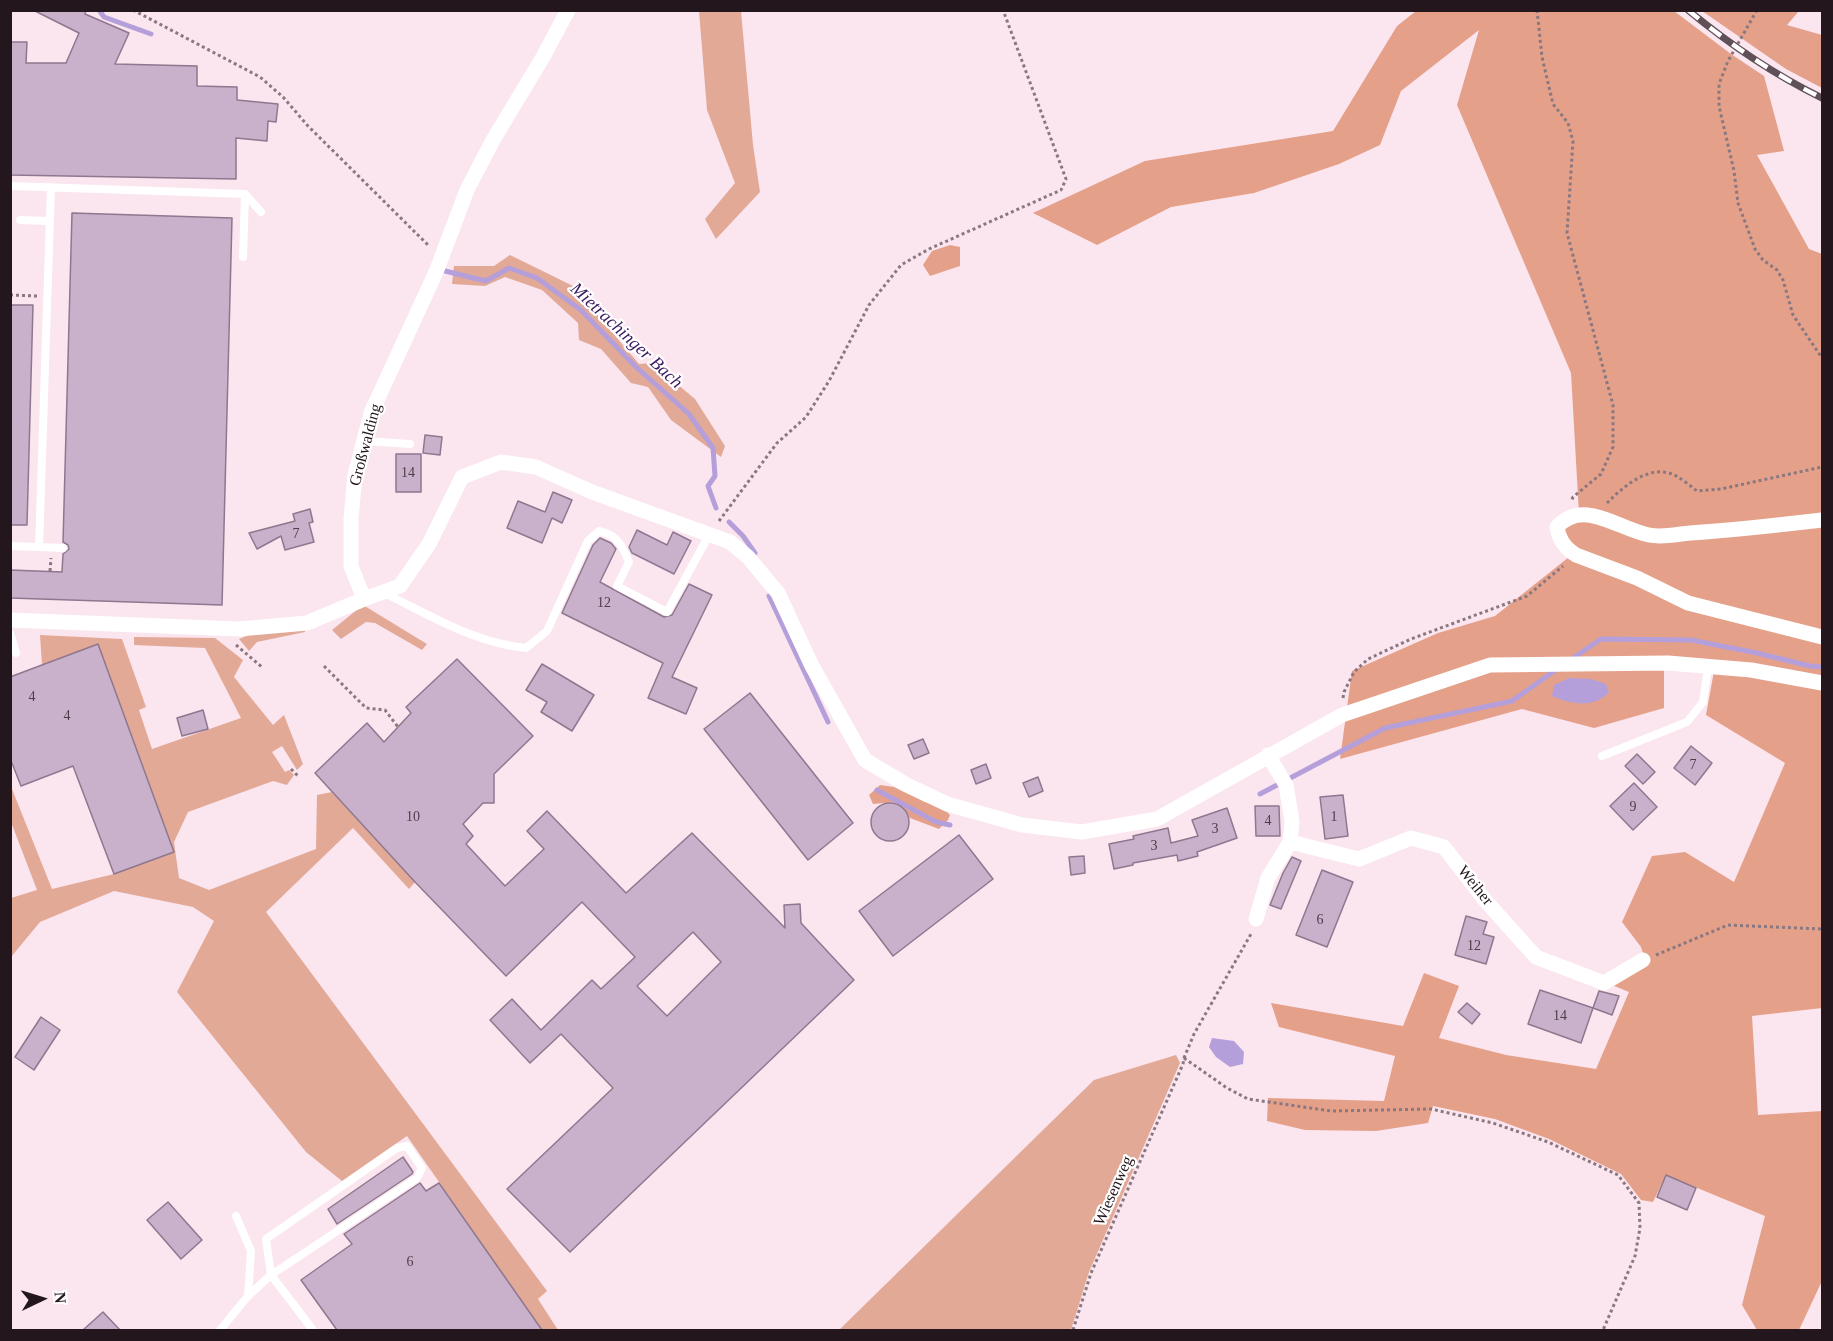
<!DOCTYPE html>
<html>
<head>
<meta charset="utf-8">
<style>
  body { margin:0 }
  #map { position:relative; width:1833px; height:1341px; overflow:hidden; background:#fbe5ef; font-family:"Times New Roman",serif }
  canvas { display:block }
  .frame { position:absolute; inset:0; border:12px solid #23161c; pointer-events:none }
  .north { position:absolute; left:12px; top:1269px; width:60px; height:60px; -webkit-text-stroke:4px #fff; paint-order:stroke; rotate:86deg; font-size:16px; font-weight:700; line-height:24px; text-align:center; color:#23161c }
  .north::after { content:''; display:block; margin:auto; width:21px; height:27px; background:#23161c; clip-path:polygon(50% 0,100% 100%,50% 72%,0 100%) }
</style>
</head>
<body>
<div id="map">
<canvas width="1833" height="1341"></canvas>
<div class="frame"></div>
<div class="north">N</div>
</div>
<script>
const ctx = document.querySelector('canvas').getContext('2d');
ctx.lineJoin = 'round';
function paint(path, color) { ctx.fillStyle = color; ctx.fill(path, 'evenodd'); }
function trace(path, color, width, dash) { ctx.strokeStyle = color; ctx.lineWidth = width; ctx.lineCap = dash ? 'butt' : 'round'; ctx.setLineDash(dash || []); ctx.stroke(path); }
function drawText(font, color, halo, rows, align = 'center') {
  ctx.font = font + ' "Times New Roman",serif'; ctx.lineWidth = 4.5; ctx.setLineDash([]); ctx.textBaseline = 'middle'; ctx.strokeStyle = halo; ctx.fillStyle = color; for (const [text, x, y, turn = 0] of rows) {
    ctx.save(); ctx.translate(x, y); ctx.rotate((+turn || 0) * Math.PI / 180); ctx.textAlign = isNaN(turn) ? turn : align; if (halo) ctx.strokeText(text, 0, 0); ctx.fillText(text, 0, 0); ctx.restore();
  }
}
const green = new Path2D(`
  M 699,11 L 741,11 L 753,145 L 760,192 L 716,239 L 705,219 L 735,183 L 707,110 Z
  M 510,255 L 573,286 L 639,364 L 652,363 L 695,399 L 725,446 L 721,457 L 671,420 L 648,387 L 631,383 L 601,349 L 579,340 L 578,323 L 542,290 L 505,277 L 485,286 L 452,284 L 454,266 L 494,266 Z
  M 363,605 L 427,644 L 422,650 L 375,623 L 366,622 L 341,639 L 332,630 Z
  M 305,628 L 305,632 L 257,642 L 249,651 L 239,639 L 254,633 Z
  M 40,635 L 122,639 L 146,707 L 139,710 L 152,749 L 241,718 L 205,648 L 134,645 L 134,637 L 215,638 L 243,660 L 234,677 L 273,725 L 284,715 L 303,764 L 297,770 L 282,746 L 272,752 L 285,772 L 289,770 L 294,775 L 287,785 L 273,781 L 188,812 L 174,842 L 179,878 L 209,890 L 316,849 L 317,795 L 332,792 L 415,882 L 409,889 L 353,828 L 266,912 L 547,1291 L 538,1299 L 558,1330 L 542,1330 L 407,1136 L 342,1181 L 306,1152 L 177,992 L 214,921 L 193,907 L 114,891 L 40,922 L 11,957 L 11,898 L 37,890 L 11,822 L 10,784 L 52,889 L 114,874 L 173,852 L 42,665 Z
  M 1176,1055 L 1180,1063 L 1089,1272 L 1071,1330 L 839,1330 L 1094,1080 Z`);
const forest = new Path2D(`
  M 1416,11 L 1674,11 L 1731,54 L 1764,76 L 1784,151 L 1757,155 L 1809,249 L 1822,254 L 1822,1008 L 1752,1016 L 1758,1115 L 1822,1111 L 1822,1281 L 1799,1330 L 1757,1330 L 1742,1305 L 1765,1216 L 1666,1175 L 1653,1202 L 1641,1200 L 1621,1174 L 1549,1139 L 1495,1119 L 1433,1106 L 1428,1123 L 1376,1131 L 1305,1130 L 1267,1121 L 1268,1098 L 1384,1101 L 1395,1056 L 1279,1027 L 1271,1003 L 1403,1026 L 1424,973 L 1459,986 L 1439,1038 L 1506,1055 L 1596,1069 L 1629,992 L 1612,985 L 1647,966 L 1641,947 L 1622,922 L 1652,856 L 1685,852 L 1734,882 L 1785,763 L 1706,715 L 1714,671 L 1664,664 L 1664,708 L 1594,728 L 1522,709 L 1340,759 L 1352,671 L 1438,633 L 1495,616 L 1574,553 L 1557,537 L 1579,514 L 1571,373 L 1457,105 L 1479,30 L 1401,91 L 1380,145 L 1339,164 L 1254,193 L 1171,207 L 1097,245 L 1033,213 L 1145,161 L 1333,131 L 1397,26 Z
  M 1702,11 L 1799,11 L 1787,25 L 1822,35 L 1822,88 L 1786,69 Z
  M 950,245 L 960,247 L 960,266 L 930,276 L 923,265 L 932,251 Z
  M 880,785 L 894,787 L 925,802 L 939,804 L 950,815 L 948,820 L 939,829 L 910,818 L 903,807 L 895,802 L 873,804 L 869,795 Z`);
const water = new Path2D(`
  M 1569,678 L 1591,679 L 1606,684 L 1609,692 C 1595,709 1569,704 1552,696 L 1554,685 Z
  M 1212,1038 L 1234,1041 L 1244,1052 L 1243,1064 L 1230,1067 L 1216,1057 L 1209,1047 Z`);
const stream = new Path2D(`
  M 99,10 L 104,17 L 151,34
  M 445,271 L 486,281 L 509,268 L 537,278 L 581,310 L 635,366 L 689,414 L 713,448 L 715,476 L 708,486 L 716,508
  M 729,522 L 743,536 L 755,553
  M 769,596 L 828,722
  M 1570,660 L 1601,639 L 1691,640 L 1757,653 L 1810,666 L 1822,667
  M 877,790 L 936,822 L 950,825
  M 1260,794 L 1385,728 L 1512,701 L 1557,669`);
const building = new Path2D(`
  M 33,10 L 86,10 L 85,14 L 129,33 L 115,64 L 197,66 L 197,86 L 237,87 L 237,100 L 278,104 L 276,122 L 268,121 L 267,141 L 236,138 L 236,179 L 10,175 L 10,42 L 27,42 L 26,63 L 66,63 L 79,33 Z
  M 72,213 L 232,218 L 222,605 L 10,598 L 10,570 L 62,572 L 63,554 L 69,549 L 68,545 L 63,542 Z
  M 10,305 L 33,305 L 27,525 L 10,525 Z
  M 425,435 L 442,437 L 440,455 L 423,453 Z
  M 396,454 L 421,454 L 421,492 L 396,492 Z
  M 553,492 L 572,500 L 562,523 L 552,518 L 542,543 L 507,528 L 518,501 L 545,512 Z
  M 310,509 L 313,522 L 309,523 L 314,542 L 285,550 L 281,536 L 257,549 L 249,533 L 295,521 L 293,514 Z
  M 637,530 L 667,545 L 673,532 L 691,541 L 674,574 L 632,553 L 629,547 Z
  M 600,538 L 611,543 L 616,549 L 600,582 L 664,617 L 672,615 L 689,584 L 712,595 L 672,677 L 697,688 L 686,714 L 648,698 L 663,663 L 562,613 L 593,545 Z
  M 98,644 L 174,852 L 114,874 L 73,766 L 21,786 L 10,758 L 10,677 Z
  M 457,659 L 533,736 L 494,774 L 494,803 L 483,803 L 463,824 L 473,836 L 466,844 L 505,886 L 544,849 L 527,831 L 547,811 L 626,893 L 692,833 L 785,928 L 784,905 L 800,904 L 801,923 L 854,980 L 570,1252 L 507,1189 L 613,1088 L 561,1034 L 530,1063 L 490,1020 L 512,999 L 541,1030 L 592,980 L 601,989 L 635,957 L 582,902 L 506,976 L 415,882 L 315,773 L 367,723 L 384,742 L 411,713 L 406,707 ZM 693,932 L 721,962 L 667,1016 L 637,986 Z
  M 542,664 L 594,695 L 572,731 L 541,712 L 547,702 L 526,690 Z
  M 750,693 L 853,823 L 808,860 L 704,729 Z
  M 203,710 L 208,729 L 182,736 L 177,718 Z
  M 923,739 L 929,753 L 914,759 L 908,745 Z
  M 1691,746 L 1712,763 L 1695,785 L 1674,768 Z
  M 1637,754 L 1655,772 L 1643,784 L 1625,766 Z
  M 986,764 L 991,778 L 976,784 L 971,770 Z
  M 1038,777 L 1043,791 L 1029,797 L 1023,783 Z
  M 1634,783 L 1657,807 L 1633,830 L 1610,806 Z
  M 1343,795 L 1348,836 L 1325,839 L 1320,797 Z
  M871 822a19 19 0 1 1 38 0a19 19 0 1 1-38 0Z
  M 1255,806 L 1279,806 L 1280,836 L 1256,836 Z
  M 1227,808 L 1237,838 L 1197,852 L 1198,856 L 1178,861 L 1177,855 L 1133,863 L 1133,865 L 1114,869 L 1109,844 L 1134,839 L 1133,836 L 1168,828 L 1171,843 L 1198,836 L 1192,820 Z
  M 959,835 L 993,879 L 893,956 L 859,911 Z
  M 1084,856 L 1085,873 L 1071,875 L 1069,857 Z
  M 1292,857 L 1301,861 L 1281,909 L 1270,905 L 1283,873 Z
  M 1322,870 L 1353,882 L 1327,947 L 1296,935 Z
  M 1466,916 L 1487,922 L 1483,934 L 1494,937 L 1486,964 L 1455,955 Z
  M 1540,990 L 1593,1008 L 1581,1043 L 1528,1024 Z
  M 1599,991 L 1619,996 L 1612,1015 L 1593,1008 Z
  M 1467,1003 L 1480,1014 L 1472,1024 L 1458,1012 Z
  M 41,1017 L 60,1030 L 34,1070 L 15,1057 Z
  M 403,1157 L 413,1172 L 412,1174 L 337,1224 L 328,1209 Z
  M 1666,1175 L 1696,1188 L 1687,1210 L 1657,1197 Z
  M 420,1183 L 426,1191 L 439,1183 L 542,1330 L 337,1330 L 301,1280 L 352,1244 L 344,1234 Z
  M 168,1202 L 202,1240 L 181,1259 L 147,1220 Z
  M 103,1312 L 120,1330 L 83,1330 Z`);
const path = new Path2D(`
  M 133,10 L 260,77 L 283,97 L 308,126 L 429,246
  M 1537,10 L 1542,57 L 1553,104 L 1568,123 L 1573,141 L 1567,233 L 1613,405 L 1613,447 L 1601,474 L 1573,497 L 1571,502
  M 1757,10 L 1728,61 L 1719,84 L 1719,106 L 1734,171 L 1738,203 L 1755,249 L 1763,260 L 1777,270 L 1783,280 L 1793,315 L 1822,358
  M 10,295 L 37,296
  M 1607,503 C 1624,486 1652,461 1678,477 C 1684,481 1691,486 1697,491 L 1721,489 L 1822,467
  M 719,521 L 777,443 L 806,417 L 829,381 L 869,305 L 901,265 L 929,249 L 1061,190 L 1066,179 L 1003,10
  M 50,571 L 51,558
  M 236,645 L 263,668
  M 324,666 L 366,708 L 385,710 L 398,727
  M 1343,698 L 1344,692 L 1354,672 L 1368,659 L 1411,639 L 1527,596 L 1563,566
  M 291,769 L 299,777
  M 1656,955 L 1728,925 L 1822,929
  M 1184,1058 L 1227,1088 L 1248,1099 L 1331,1111 L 1431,1109 L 1493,1123 L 1548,1142 L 1618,1175 L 1639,1203 L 1640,1228 L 1635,1256 L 1603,1330
  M 1073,1330 L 1091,1273 L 1183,1064 L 1184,1058 L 1194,1034 L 1251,934`);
const service = new Path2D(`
  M 10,186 L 245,194 L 243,257
  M 245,194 L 261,212
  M 20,220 L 50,221
  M 364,441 L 410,444
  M 10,546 L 39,547 L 51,187
  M 39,547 L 63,548
  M 384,593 C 430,615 474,643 526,648 L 547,631 L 588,541 L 599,531 C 617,535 622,545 629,562 L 617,586 L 667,612 L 709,535
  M 10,633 L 16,653
  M 1602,756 L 1687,722 L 1703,702 L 1708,667
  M 407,1146 L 422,1168 L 417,1178 L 271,1275 L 266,1239 L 397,1148 Z
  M 248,1296 L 271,1275 L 313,1330
  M 220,1330 L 248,1296 L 251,1251 L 236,1216`);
const minor = new Path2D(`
  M 1822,520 C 1779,525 1735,530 1690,533 C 1678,534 1662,538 1649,535 C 1618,529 1583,498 1557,527 C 1559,540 1565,548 1576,555 L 1637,578 L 1688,603 L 1822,637
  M 364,599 L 351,566 L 351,518 L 355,475 L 371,413 L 436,272 L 467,190 L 493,140 L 543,57 L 568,10
  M 10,620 L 239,629 L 307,623 L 364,599 L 400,586 L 429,544 L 462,477 L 501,462 L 536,467 L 592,492 L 730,542 L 748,557 L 778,593 L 812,666 L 865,760 L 905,784 L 947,804 L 1022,825 L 1082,832 L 1157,819 L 1342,715 L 1490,665 L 1668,663 L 1751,670 L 1822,683
  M 1290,842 L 1359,859 L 1411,838 L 1444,847 L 1484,899 L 1536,957 L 1604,983 L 1643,960
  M 1256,919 L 1268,878 L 1290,842 L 1292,821 L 1286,785 L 1268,755`);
const rail = new Path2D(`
  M 1688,10 C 1729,44 1775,75 1822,98`);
const numberNames = [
  ["14",408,473],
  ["7",296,534],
  ["12",604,603],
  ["4",32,697],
  ["4",67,716],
  ["7",1693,765],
  ["9",1633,807],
  ["10",413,817],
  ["1",1334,817],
  ["4",1268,821],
  ["3",1215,829],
  ["3",1154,846],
  ["6",1320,920],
  ["12",1474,946],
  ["14",1560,1016],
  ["6",410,1262]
];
const streetNames = [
  ["Großwalding",366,445,-75],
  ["Weiher",1475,886,51],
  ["Wiesenweg",1114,1191,-66]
];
const waterNames = [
  ["Mietrachinger Bach",626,336,43]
];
paint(green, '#e3a997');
paint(forest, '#e5a08a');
paint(water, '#b49fdb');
trace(stream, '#b49fdb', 5);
paint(building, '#cab1cb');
trace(building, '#8e778f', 1.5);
trace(path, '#897880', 3, [3, 3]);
trace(service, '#fff', 8);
trace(minor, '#fff', 15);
trace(rail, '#605158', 7);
trace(rail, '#fff', 4.5, [14]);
drawText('14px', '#4d3d48', null, numberNames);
drawText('16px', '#23161c', '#fff', streetNames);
drawText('italic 18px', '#391a60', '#fff', waterNames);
</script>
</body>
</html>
